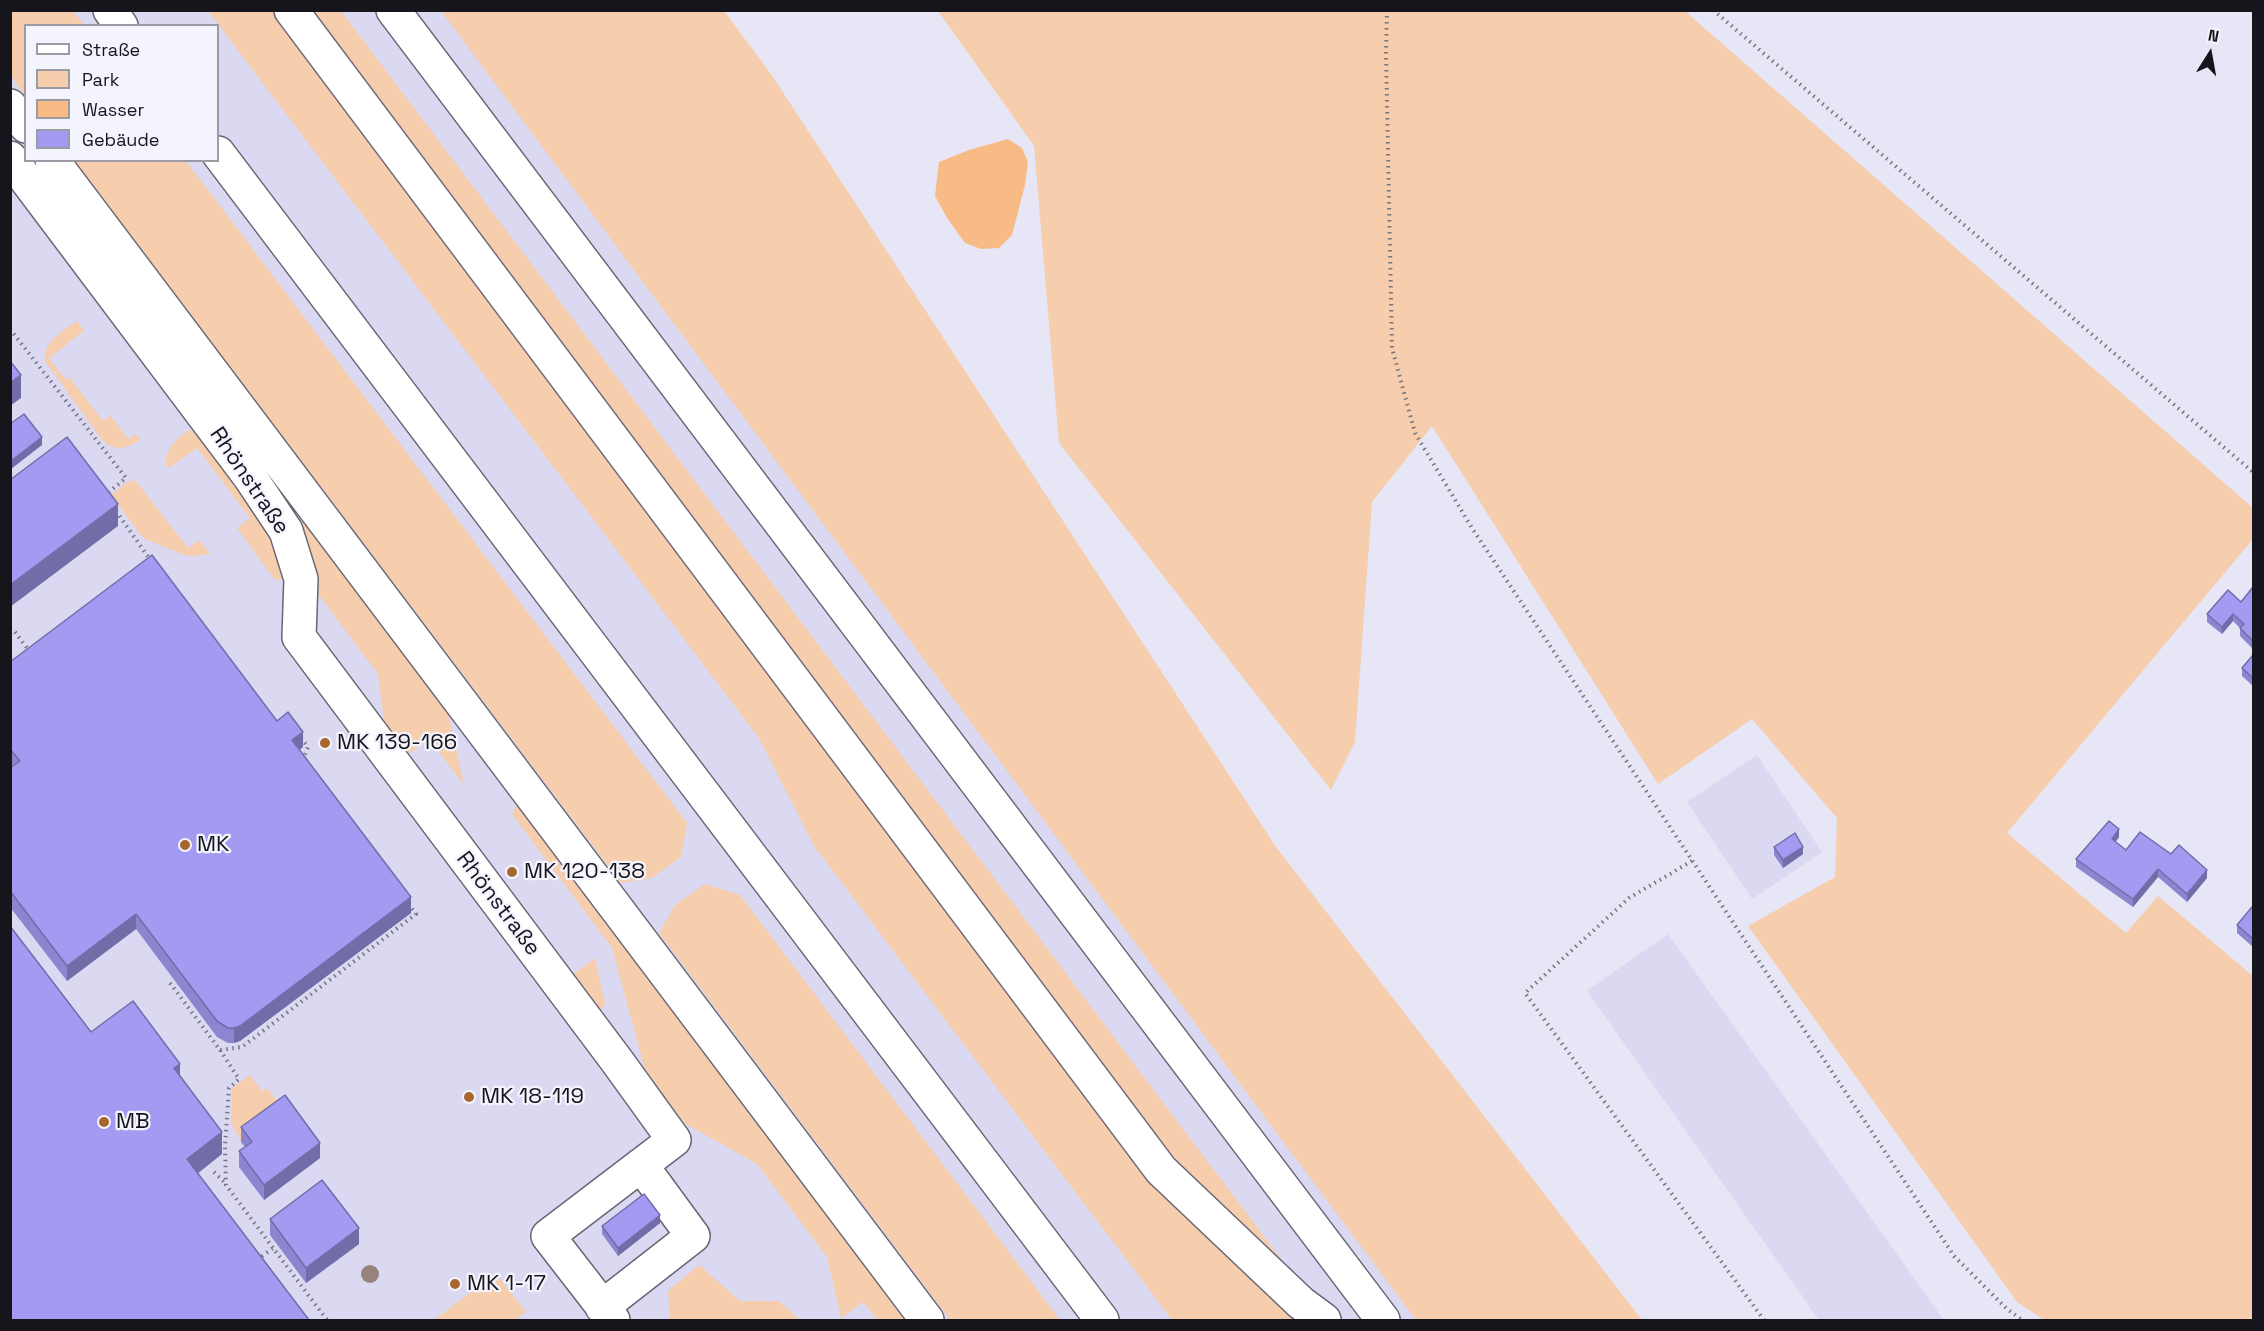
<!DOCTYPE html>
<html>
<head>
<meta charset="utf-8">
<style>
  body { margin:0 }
  #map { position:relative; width:2264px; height:1331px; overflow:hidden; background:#e6e6f6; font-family:"Space Grotesk",sans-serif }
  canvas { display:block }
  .frame { position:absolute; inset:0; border:12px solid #15151b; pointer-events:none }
  .legend { position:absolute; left:24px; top:24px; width:195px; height:138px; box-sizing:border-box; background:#f4f4fe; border:2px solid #9b9ba3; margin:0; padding:8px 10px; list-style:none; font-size:18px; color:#15151b }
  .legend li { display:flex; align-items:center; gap:12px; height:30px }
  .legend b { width:30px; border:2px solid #9b9ba3 }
  .north { position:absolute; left:2180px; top:24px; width:60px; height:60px; -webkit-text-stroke:4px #f4f4fe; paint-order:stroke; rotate:11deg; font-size:16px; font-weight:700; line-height:24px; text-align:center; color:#15151b }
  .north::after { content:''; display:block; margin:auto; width:21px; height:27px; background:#15151b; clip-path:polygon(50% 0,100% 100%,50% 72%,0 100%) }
</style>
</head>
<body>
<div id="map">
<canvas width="2264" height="1331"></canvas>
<div class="frame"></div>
<ul class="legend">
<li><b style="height:8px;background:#fff"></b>Straße</li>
<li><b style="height:16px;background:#f6cead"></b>Park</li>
<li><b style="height:16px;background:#f9bb86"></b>Wasser</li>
<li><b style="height:16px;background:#a39bf2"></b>Gebäude</li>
</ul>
<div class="north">N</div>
</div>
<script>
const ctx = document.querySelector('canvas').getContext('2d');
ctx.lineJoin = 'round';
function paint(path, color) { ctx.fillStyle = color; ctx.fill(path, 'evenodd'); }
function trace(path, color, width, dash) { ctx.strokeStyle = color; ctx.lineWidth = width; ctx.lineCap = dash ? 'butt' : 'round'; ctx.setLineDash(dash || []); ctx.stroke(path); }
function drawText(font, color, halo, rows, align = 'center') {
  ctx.font = font + ' "Space Grotesk",sans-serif'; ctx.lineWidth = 4.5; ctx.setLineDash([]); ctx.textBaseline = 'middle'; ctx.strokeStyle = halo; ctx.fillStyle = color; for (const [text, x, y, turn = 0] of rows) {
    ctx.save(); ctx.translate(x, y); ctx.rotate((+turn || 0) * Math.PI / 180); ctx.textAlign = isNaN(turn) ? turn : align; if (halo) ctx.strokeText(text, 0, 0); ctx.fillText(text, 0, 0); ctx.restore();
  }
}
const built = new Path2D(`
  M 10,11 L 538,11 L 1510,1320 L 11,1320 ZM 26,26 L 218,26 L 218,160 L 26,160 Z
  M 1757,755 L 1822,852 L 1752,899 L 1687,802 Z
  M 1668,934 L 1944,1320 L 1819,1320 L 1587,991 Z`);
const green = new Path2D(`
  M 11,10 L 73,11 L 84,25 L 26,26 L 25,96 L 11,76 Z
  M 208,11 L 341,11 L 1327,1320 L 1172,1320 L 814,846 L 759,738 Z
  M 441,11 L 724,11 L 771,74 L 1276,847 L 1642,1320 L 1416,1320 Z
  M 938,11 L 1685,11 L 2253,508 L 2253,539 L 2007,833 L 2126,933 L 2158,896 L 2253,976 L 2253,1320 L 2044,1320 L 2017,1302 L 1748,926 L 1835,877 L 1837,818 L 1752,719 L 1658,784 L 1432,426 L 1372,502 L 1355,742 L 1331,790 L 1059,443 L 1034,146 Z
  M 74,161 L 186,161 L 687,823 L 681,857 L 652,878 L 621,883 Z
  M 77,321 L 84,331 L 49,358 L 66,380 L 69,377 L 103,421 L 111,416 L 128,439 L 136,434 L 141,439 C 127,449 117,452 103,441 L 45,361 C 43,341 62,332 77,321 Z
  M 198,428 L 266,521 L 285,577 L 280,580 L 274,579 L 237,528 L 250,518 L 197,448 L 169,468 L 166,466 C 163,450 182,430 198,428 Z
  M 135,480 L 188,548 L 199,540 L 210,554 L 196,556 L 184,555 L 143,538 L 111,495 L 127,482 Z
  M 301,516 L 448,712 L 464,785 L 429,739 L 406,756 L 385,728 L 378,674 L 315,590 L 293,522 Z
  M 517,803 L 907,1320 L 878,1320 L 863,1302 L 841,1318 L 827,1257 L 757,1164 L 684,1123 L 645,1070 L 612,948 L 512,814 Z
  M 705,884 L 740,895 L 1060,1320 L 950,1320 L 659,933 L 675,905 Z
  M 595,958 L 605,1004 L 599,1013 L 572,975 Z
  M 250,1075 L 262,1091 L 267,1088 L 285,1111 L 241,1142 L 231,1123 L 232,1088 Z
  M 699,1265 L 740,1301 L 779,1301 L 800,1320 L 670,1320 L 668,1291 Z
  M 496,1273 L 526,1312 L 515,1320 L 434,1320 Z`);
const water = new Path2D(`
  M 1008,139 L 1022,148 L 1028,162 L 1025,185 L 1012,235 L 999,248 L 981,249 L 965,243 L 947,218 L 935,196 L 939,162 L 969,150 Z`);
const path = new Path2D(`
  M 1387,10 L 1386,53 L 1392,348 L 1415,433 L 1472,528 L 1954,1256 L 2007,1309 L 2022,1320
  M 1713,10 L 2254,473
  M 10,329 L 126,478 L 105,495
  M 116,511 L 151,561
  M 15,632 L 30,652
  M 301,738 L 308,747 L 303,760
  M 1692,861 L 1629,898 L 1525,993 L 1764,1320
  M 170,983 L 220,1050 L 242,1047 L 416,914 L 409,905
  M 220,1050 L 239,1079 L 229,1088 L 225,1146 L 226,1185 L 327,1320
  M 214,1172 L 226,1184
  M 257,1260 L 273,1248`);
const minor = new Path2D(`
  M 110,10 L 121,26
  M 291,10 L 1161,1170 L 1301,1303 L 1324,1320
  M 393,10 L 1383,1320
  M 10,106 L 26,126
  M 218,153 L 1102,1320
  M 10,158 L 250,477 L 286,531 L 301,579 L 299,637 L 617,1061 L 674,1140 L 548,1236 L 613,1320
  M 52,160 L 927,1320
  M 602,1307 L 693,1236 L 641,1165`);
const trees = [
  [370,1274]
];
const wall = new Path2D(`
  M 2253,587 L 2253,649 L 2240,636 L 2240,628 L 2233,621 L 2222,634 L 2207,622 L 2207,614 L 2241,602 Z
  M 2253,655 L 2253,686 L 2242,676 L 2242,668 Z
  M 10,662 L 277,721 L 303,747 L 299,750 L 411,913 L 240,1041 L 234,1043 L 228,1043 L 217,1037 L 136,929 L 67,981 L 10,907 L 10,768 L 12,766 L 10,764 Z
  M 2119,837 L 2115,842 L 2126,850 L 2207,878 L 2187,902 L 2158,877 L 2133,907 L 2076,867 L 2076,859 Z
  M 1774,847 L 1803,854 L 1783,868 L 1774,855 Z
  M 2253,908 L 2253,947 L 2237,933 L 2237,925 Z
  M 241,1127 L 320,1158 L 264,1200 L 239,1167 L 239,1151 L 245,1147 L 241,1142 Z
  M 270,1219 L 359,1244 L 306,1283 L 270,1235 Z
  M 660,1223 L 618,1256 L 602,1234 L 602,1226 Z`);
const shadedWall = new Path2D(`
  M 12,314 L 12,336 L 10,338 L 10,315 Z
  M 21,375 L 21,398 L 10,406 L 10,383 Z
  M 42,437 L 42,445 L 11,469 L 11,461 Z
  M 118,504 L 118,526 L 10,607 L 10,585 Z
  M 2233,614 L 2233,621 L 2222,634 L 2222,627 Z
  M 303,732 L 303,747 L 292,756 L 292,740 Z
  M 2119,829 L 2119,837 L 2112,847 L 2112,839 Z
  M 1803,847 L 1803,854 L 1783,868 L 1783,860 Z
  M 2158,869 L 2158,877 L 2133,907 L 2133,899 Z
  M 2207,870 L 2207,878 L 2187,902 L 2187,894 Z
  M 411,897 L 411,913 L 240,1041 L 234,1043 L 234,1028 Z
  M 136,914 L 136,929 L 67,981 L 67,966 Z
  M 180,1064 L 180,1086 L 174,1068 Z
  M 222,1132 L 222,1154 L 187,1182 L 187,1159 Z
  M 320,1143 L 320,1158 L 264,1200 L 264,1185 Z
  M 660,1215 L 660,1223 L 618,1256 L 618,1248 Z
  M 359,1228 L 359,1244 L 306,1283 L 306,1268 Z`);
const building = new Path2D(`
  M 10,361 L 21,375 L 10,383 Z
  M 24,414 L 42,437 L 11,461 L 10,424 Z
  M 67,437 L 118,504 L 10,585 L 10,480 Z
  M 152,555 L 277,721 L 288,712 L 303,732 L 292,740 L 411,897 L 240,1026 L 234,1028 L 228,1028 L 217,1021 L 136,914 L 67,966 L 10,891 L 10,768 L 20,761 L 10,749 L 10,662 Z
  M 2253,587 L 2253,641 L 2240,628 L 2244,624 L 2233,614 L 2222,627 L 2207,614 L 2228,590 L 2241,602 Z
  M 2253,655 L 2253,678 L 2242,668 Z
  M 2109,821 L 2119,829 L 2112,839 L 2126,850 L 2140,832 L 2171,854 L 2179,845 L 2207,870 L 2187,894 L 2158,869 L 2133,899 L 2076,859 Z
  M 1795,833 L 1803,847 L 1783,860 L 1774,847 Z
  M 2252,907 L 2253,908 L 2253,939 L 2237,925 Z
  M 10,926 L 91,1032 L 133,1001 L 180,1064 L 174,1068 L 222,1132 L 187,1159 L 309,1320 L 10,1320 Z
  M 285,1095 L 320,1143 L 264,1185 L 239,1151 L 252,1142 L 241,1127 Z
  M 322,1180 L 359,1228 L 306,1268 L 270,1219 Z
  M 644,1194 L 660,1215 L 618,1248 L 602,1226 Z`);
const markers = [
  [325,743,6,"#a6672d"],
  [185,845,6,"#a6672d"],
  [512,872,6,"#a6672d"],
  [469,1097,6,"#a6672d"],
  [104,1122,6,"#a6672d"],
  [455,1284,6,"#a6672d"]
];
const streetNames = [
  ["Rhönstraße",249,481,56],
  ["Rhönstraße",498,904,53]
];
const poiNames = [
  ["MK 139-166",337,743],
  ["MK",197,845],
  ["MK 120-138",524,872],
  ["MK 18-119",481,1097],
  ["MB",116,1122],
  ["MK 1-17",467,1284]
];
paint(built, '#dad9f1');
paint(green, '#f6cead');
paint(water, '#f9bb86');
trace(minor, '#666674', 36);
trace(path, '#757580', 4, [1.5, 4.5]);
trace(minor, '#fff', 33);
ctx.fillStyle = '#96847c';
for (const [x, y] of trees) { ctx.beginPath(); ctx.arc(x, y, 9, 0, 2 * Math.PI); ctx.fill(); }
paint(wall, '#8c85d0');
paint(shadedWall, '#726ca9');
paint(building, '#a39bf2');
trace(building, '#726ca9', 1.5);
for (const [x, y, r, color] of markers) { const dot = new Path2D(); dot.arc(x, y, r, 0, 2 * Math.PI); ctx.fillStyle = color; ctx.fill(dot); trace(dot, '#f4f4fe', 2); }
drawText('22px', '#15151b', '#f4f4fe', streetNames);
drawText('22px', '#15151b', '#f4f4fe', poiNames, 'left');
</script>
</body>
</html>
